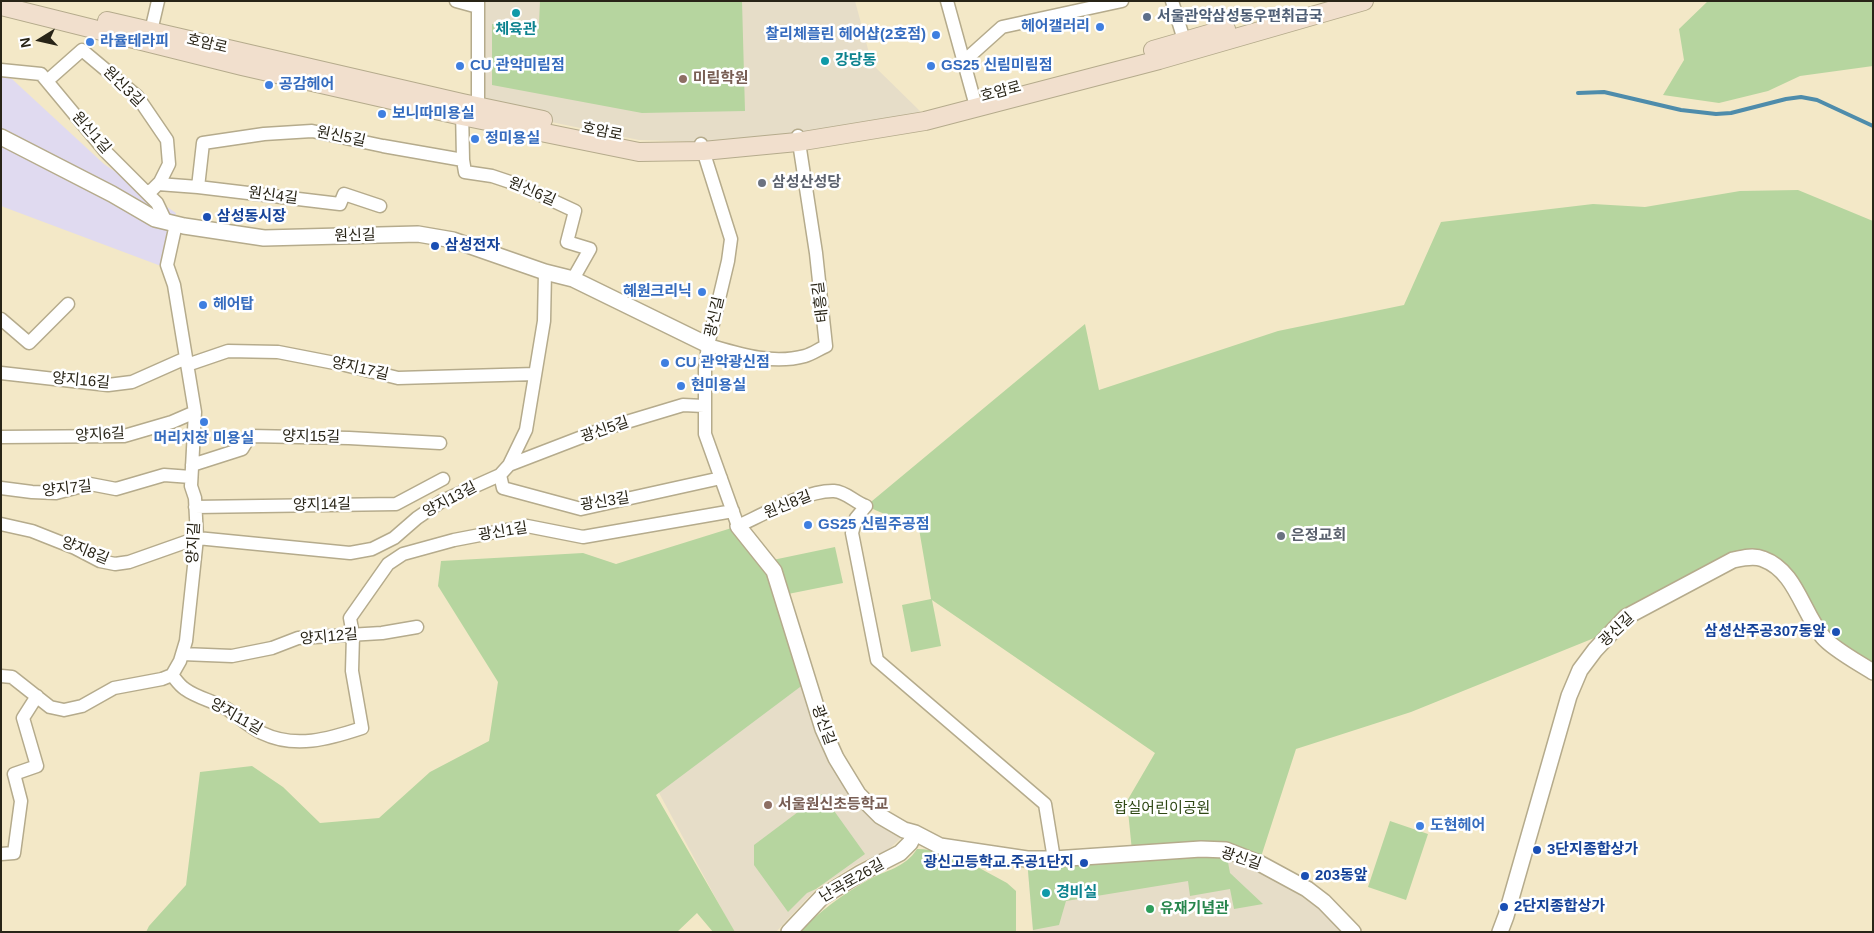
<!DOCTYPE html>
<html>
<head>
<meta charset="utf-8">
<style>
  body { margin:0 }
  #map { position:relative; width:1874px; height:933px; overflow:hidden; background:#f3e8c7; font-family:Arial,sans-serif }
  canvas { display:block }
  .frame { position:absolute; inset:0; border:2px solid #282417; pointer-events:none }
  .north { position:absolute; left:15px; top:15px; width:50px; height:50px; -webkit-text-stroke:4px #fff; paint-order:stroke; rotate:260deg; font-size:14px; font-weight:700; line-height:20px; text-align:center; color:#282417 }
  .north::after { content:''; display:block; margin:auto; width:18px; height:22px; background:#282417; clip-path:polygon(50% 0,100% 100%,50% 72%,0 100%) }
</style>
</head>
<body>
<div id="map">
<canvas width="1874" height="933"></canvas>
<div class="frame"></div>
<div class="north">N</div>
</div>
<script>
const ctx = document.querySelector('canvas').getContext('2d');
ctx.lineJoin = 'round';
function paint(path, color) { ctx.fillStyle = color; ctx.fill(path, 'evenodd'); }
function trace(path, color, width, dash) { ctx.strokeStyle = color; ctx.lineWidth = width; ctx.lineCap = dash ? 'butt' : 'round'; ctx.setLineDash(dash || []); ctx.stroke(path); }
function drawText(font, color, halo, rows, align = 'center') {
  ctx.font = font + ' Arial,"Noto Sans KR",sans-serif'; ctx.lineWidth = 5; ctx.setLineDash([]); ctx.textBaseline = 'middle'; ctx.strokeStyle = halo; ctx.fillStyle = color; for (const [text, x, y, turn = 0] of rows) {
    ctx.save(); ctx.translate(x, y); ctx.rotate((+turn || 0) * Math.PI / 180); ctx.textAlign = isNaN(turn) ? turn : align; if (halo) ctx.strokeText(text, 0, 0); ctx.fillText(text, 0, 0); ctx.restore();
  }
}
const commercial = new Path2D(`
  M 1,76 L 12,79 L 104,164 L 176,213 L 161,266 L 1,206 Z`);
const education = new Path2D(`
  M 478,1 L 855,1 L 872,64 L 922,113 L 798,136 L 701,142 L 639,140 L 478,107 Z
  M 804,683 L 838,764 L 904,835 L 888,850 L 855,865 L 816,889 L 776,932 L 734,932 L 658,791 Z
  M 1201,849 L 1259,863 L 1353,932 L 1033,932 L 1027,859 Z`);
const green = new Path2D(`
  M 540,1 L 742,1 L 745,111 L 642,113 L 492,85 L 492,24 L 539,24 Z
  M 1708,1 L 1873,1 L 1873,66 L 1800,76 L 1768,91 L 1719,103 L 1663,95 L 1684,60 L 1679,29 Z
  M 1798,190 L 1873,221 L 1873,672 L 1842,651 L 1778,566 L 1748,557 L 1614,630 L 1411,712 L 1296,749 L 1259,863 L 1226,851 L 1230,873 L 1263,904 L 1234,909 L 1230,889 L 1190,896 L 1188,881 L 1066,901 L 1059,925 L 1033,930 L 1027,859 L 1132,851 L 1127,801 L 1155,753 L 932,600 L 941,646 L 911,652 L 902,605 L 931,599 L 919,529 L 866,506 L 1085,324 L 1099,390 L 1278,331 L 1404,305 L 1441,222 L 1593,204 L 1645,207 L 1740,191 Z
  M 738,526 L 768,561 L 835,547 L 843,583 L 783,595 L 808,681 L 656,795 L 735,932 L 713,932 L 697,913 L 677,932 L 146,932 L 149,926 L 186,885 L 200,772 L 252,766 L 283,787 L 320,823 L 379,818 L 430,772 L 489,741 L 498,682 L 438,586 L 441,561 L 583,553 L 616,564 Z
  M 822,794 L 865,854 L 816,889 L 807,893 L 788,912 L 754,865 L 754,845 Z
  M 1390,821 L 1428,834 L 1406,900 L 1368,887 Z
  M 917,849 C 936,849 949,856 964,866 L 972,864 L 1007,883 L 1016,891 L 1016,932 L 799,932 C 819,912 843,894 868,880 C 886,870 905,868 917,849 Z`);
const stream = new Path2D(`
  M 1578,93 L 1604,92 L 1681,110 L 1716,114 L 1731,113 L 1786,99 L 1801,97 L 1817,100 L 1873,126`);
const minor = new Path2D(`
  M 456,1 L 478,7
  M 947,1 L 974,99
  M 1172,1 L 1184,40
  M 151,31 L 158,1
  M 963,62 L 1002,27 L 1122,1
  M 1,70 L 41,74 L 105,151 L 157,203 L 166,222
  M 47,81 L 82,50 L 137,96 L 167,140 L 169,164 L 160,182 L 152,190 L 146,192
  M 478,107 L 478,1
  M 462,108 L 463,160 L 465,172 L 492,176 L 519,185 L 575,211 L 567,242 L 590,249 L 573,279
  M 701,144 L 731,239 L 728,261 L 708,345 L 705,369 L 705,434 L 738,526 C 764,514 807,490 834,491 C 847,492 854,502 866,506 L 856,518 L 852,533 L 877,660 L 1045,804 L 1054,859
  M 158,184 L 198,187 L 340,204 L 344,194 L 380,206
  M 198,187 L 203,143 L 264,134 L 312,131 L 383,146 L 463,160
  M 1,319 L 29,343 L 68,304
  M 708,345 C 739,354 772,365 805,356 C 812,354 819,349 826,346 L 816,253 L 798,136
  M 187,365 L 228,351 L 278,352 L 345,365 L 398,378 L 535,374
  M 1,373 L 108,385 L 132,382 L 186,358
  M 1,437 L 124,436 L 172,422 L 195,412
  M 192,465 L 242,449 L 250,436 L 349,438 L 440,443
  M 509,465 L 600,430 L 683,405 L 704,406
  M 500,475 L 503,488 L 581,509 L 721,478
  M 1,488 L 32,492 L 56,493 L 90,484 L 116,489 L 164,475 L 191,477
  M 195,507 L 396,504 L 443,479
  M 1,524 L 32,531 L 75,548 L 100,561 L 115,564 L 129,562 L 197,538 L 350,553 L 372,549 L 394,538 L 417,518 L 442,501 L 500,475 L 509,465 L 526,430 L 544,321 L 545,272
  M 182,654 L 232,656 L 272,648 L 298,638 L 382,633 L 417,627
  M 172,675 C 176,680 180,686 185,689 C 197,698 214,701 227,709 C 239,717 249,727 262,733 C 295,749 329,739 362,728 L 352,671 L 353,635 L 350,618 L 388,564 L 403,554 L 454,540 L 527,526 L 583,537 L 733,511
  M 1,676 L 12,677 L 50,707 L 64,710 L 82,706 L 114,688 L 162,679 L 172,675 L 180,661 L 186,641 L 197,538 L 195,498 L 191,486 L 195,412 L 174,285 L 167,265 L 176,224
  M 1,854 L 14,853 L 21,801 L 14,774 L 37,766 L 23,718 L 37,696`);
const tertiary = new Path2D(`
  M 1,137 L 112,194 L 155,219 L 184,226 L 264,238 L 418,234 L 453,240 L 545,272 L 573,279 L 708,345
  M 738,526 L 774,571 L 823,729 L 836,758 L 858,794 L 880,816 L 904,830 L 915,833 L 940,846 L 1027,859 L 1054,859 L 1201,849 L 1226,850 L 1259,863 L 1307,889 L 1324,902 L 1353,932
  M 789,932 L 822,897 L 861,873 L 900,853 L 910,843 L 915,833
  M 1500,932 L 1506,916 L 1569,696 L 1580,670 L 1595,650 L 1626,617 L 1733,560 C 1742,558 1754,555 1763,559 C 1796,571 1802,612 1823,637 C 1833,649 1859,663 1873,672`);
const secondary = new Path2D(`
  M 1,6 L 242,66 L 462,116 L 639,152 L 703,151 L 797,142 L 925,121 L 1159,60 L 1364,1
  M 107,21 L 462,103 L 543,120
  M 1153,50 L 1226,29`);
const markers = [
  [516,13,5,"#0f9aa8"],
  [1147,17,5,"#5c6f8a"],
  [1100,27,5,"#3f7fe0"],
  [936,35,5,"#3f7fe0"],
  [90,42,5,"#3f7fe0"],
  [825,61,5,"#0f9aa8"],
  [460,66,5,"#3f7fe0"],
  [931,66,5,"#3f7fe0"],
  [683,79,5,"#8d6e63"],
  [269,85,5,"#3f7fe0"],
  [382,114,5,"#3f7fe0"],
  [475,139,5,"#3f7fe0"],
  [762,183,5,"#6b7280"],
  [207,217,5,"#1a4fb4"],
  [435,246,5,"#1a4fb4"],
  [702,292,5,"#3f7fe0"],
  [203,305,5,"#3f7fe0"],
  [665,363,5,"#3f7fe0"],
  [681,386,5,"#3f7fe0"],
  [204,422,5,"#3f7fe0"],
  [808,525,5,"#3f7fe0"],
  [1281,536,5,"#6b7280"],
  [1836,632,5,"#1a4fb4"],
  [768,805,5,"#8d6e63"],
  [1420,826,5,"#3f7fe0"],
  [1537,850,5,"#1a4fb4"],
  [1084,863,5,"#1a4fb4"],
  [1305,876,5,"#1a4fb4"],
  [1046,893,5,"#0f9aa8"],
  [1504,907,5,"#1a4fb4"],
  [1150,909,5,"#2e9e5b"]
];
const serviceNames = [
  ["서울관악삼성동우편취급국",1157,17]
];
const shopNames = [
  ["헤어갤러리",1090,27,"right"],
  ["찰리체플린 헤어샵(2호점)",926,35,"right"],
  ["라율테라피",100,42],
  ["CU 관악미림점",470,66],
  ["GS25 신림미림점",941,66],
  ["공감헤어",279,85],
  ["보니따미용실",392,114],
  ["정미용실",485,139],
  ["혜원크리닉",692,292,"right"],
  ["헤어탑",213,305],
  ["CU 관악광신점",675,363],
  ["현미용실",691,386],
  ["머리치장 미용실",204,439,"center"],
  ["GS25 신림주공점",818,525],
  ["도현헤어",1430,826]
];
const cultureNames = [
  ["체육관",516,30,"center"],
  ["강당동",835,61],
  ["경비실",1056,893]
];
const streetNames = [
  ["호암로",207,44,13],
  ["원신3길",123,87,45],
  ["호암로",1001,92,-15],
  ["호암로",602,132,11],
  ["원신1길",91,133,49],
  ["원신5길",341,137,12],
  ["원신6길",532,192,23],
  ["원신4길",273,196,7],
  ["원신길",355,236,-2],
  ["태흥길",821,302,-97],
  ["광신길",715,317,-77],
  ["양지17길",360,369,13],
  ["양지16길",81,381,5],
  ["광신5길",605,430,-19],
  ["양지6길",100,435,-3],
  ["양지15길",311,437,1],
  ["양지7길",67,489,-6],
  ["양지13길",450,500,-28],
  ["광신3길",605,502,-9],
  ["양지14길",322,505,-1],
  ["원신8길",788,505,-22],
  ["광신1길",503,532,-9],
  ["양지길",194,543,-87],
  ["양지8길",85,551,22],
  ["광신길",1617,630,-43],
  ["양지12길",329,637,-5],
  ["양지11길",236,717,30],
  ["광신길",823,725,70],
  ["광신길",1241,859,18],
  ["난곡로26길",852,881,-30]
];
const educationNames = [
  ["미림학원",693,79],
  ["서울원신초등학교",778,805]
];
const worshipNames = [
  ["삼성산성당",772,183],
  ["은정교회",1291,536]
];
const transitNames = [
  ["삼성동시장",217,217],
  ["삼성전자",445,246],
  ["삼성산주공307동앞",1826,632,"right"],
  ["3단지종합상가",1547,850],
  ["광신고등학교.주공1단지",1074,863,"right"],
  ["203동앞",1315,876],
  ["2단지종합상가",1514,907]
];
const parkNames = [
  ["합실어린이공원",1162,809]
];
const leisureNames = [
  ["유재기념관",1160,909]
];
paint(commercial, '#e0daf0');
paint(education, '#e6ddc8');
paint(green, '#b6d59f');
trace(stream, '#4e8cab', 4);
trace(minor, '#b5ab8c', 15);
trace(tertiary, '#b5ab8c', 18);
trace(secondary, '#b5ab8c', 20);
trace(minor, '#fff', 12);
trace(tertiary, '#fff', 15);
trace(secondary, '#f1dfcd', 18);
for (const [x, y, r, color] of markers) { const dot = new Path2D(); dot.arc(x, y, r, 0, 2 * Math.PI); ctx.fillStyle = color; ctx.fill(dot); trace(dot, '#fff', 2); }
drawText('bold 15px', '#4e5e75', '#fff', serviceNames, 'left');
drawText('bold 15px', '#366cbe', '#fff', shopNames, 'left');
drawText('bold 15px', '#0d838f', '#fff', cultureNames, 'left');
drawText('15px', '#282417', '#fff', streetNames);
drawText('bold 15px', '#785e54', '#fff', educationNames, 'left');
drawText('bold 15px', '#5b616d', '#fff', worshipNames, 'left');
drawText('bold 15px', '#164399', '#fff', transitNames, 'left');
drawText('15px', '#2e4814', '#fff', parkNames);
drawText('bold 15px', '#27864d', '#fff', leisureNames, 'left');
</script>
</body>
</html>
